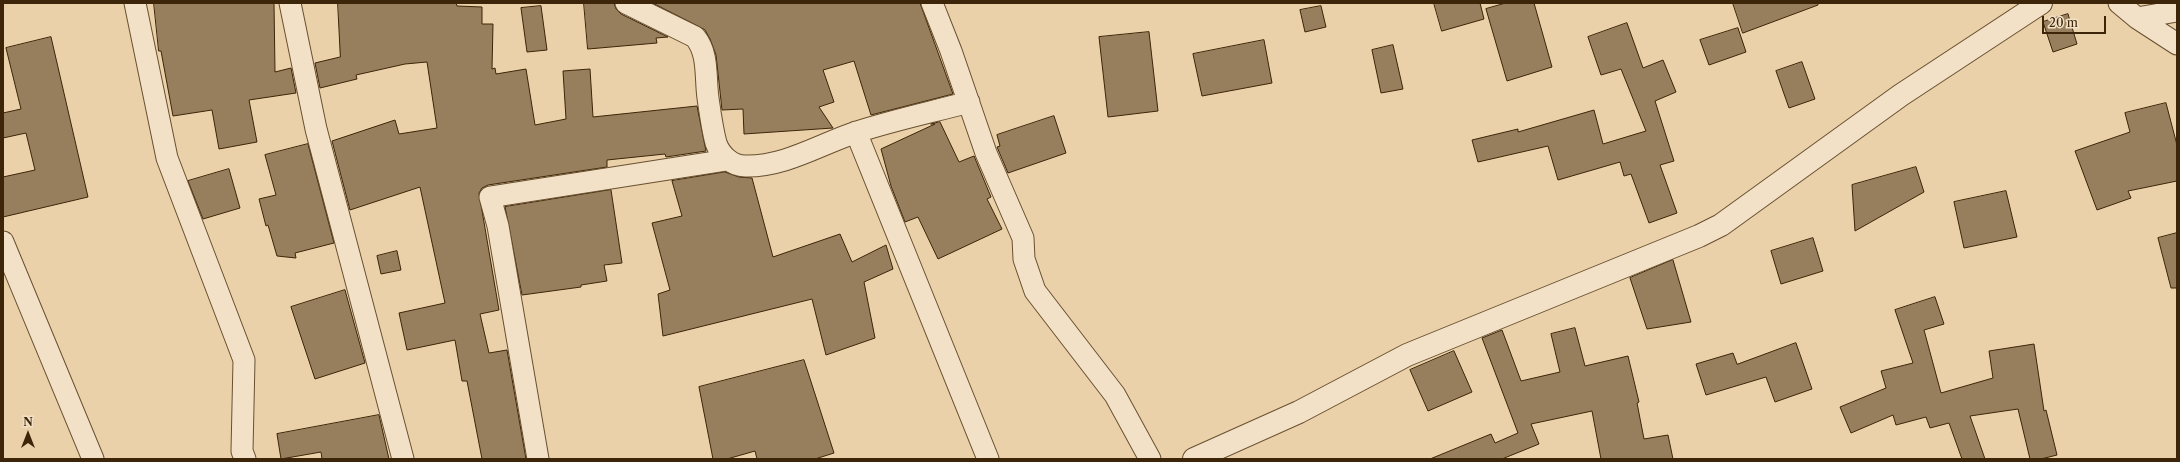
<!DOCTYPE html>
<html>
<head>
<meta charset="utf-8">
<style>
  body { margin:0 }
  #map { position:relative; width:2180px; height:462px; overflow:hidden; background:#ebd1a9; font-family:"Libre Caslon Text",serif }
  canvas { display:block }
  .frame { position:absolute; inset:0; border:4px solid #3c2508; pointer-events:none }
  .north { position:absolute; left:8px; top:414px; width:40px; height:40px; -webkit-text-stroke:3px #f2e1c7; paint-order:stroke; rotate:0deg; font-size:11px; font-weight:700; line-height:16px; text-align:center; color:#3c2508 }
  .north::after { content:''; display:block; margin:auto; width:14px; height:18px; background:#3c2508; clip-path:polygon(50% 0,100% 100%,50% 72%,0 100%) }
  .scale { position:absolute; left:2042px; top:16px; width:64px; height:18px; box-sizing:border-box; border:2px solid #3c2508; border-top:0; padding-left:5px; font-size:12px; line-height:14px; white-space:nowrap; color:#3c2508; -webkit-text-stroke:3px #f2e1c7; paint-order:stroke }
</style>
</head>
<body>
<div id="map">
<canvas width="2180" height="462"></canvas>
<div class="frame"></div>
<div class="north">N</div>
<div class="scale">20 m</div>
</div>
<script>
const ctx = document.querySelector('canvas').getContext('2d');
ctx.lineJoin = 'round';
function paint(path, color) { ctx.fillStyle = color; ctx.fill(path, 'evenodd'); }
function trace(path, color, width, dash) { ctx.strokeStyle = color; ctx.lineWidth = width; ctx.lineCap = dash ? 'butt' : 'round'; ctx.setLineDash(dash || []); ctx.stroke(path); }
const building = new Path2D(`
  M 154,3 L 274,3 L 275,72 L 291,68 L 296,93 L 249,100 L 257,142 L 219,149 L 212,110 L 173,116 L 161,51 L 159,51 Z
  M 338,3 L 456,3 L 457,6 L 482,7 L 482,24 L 493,24 L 492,69 L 495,68 L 496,74 L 526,69 L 535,125 L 566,119 L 563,71 L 590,69 L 593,117 L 697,106 L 706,151 L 666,157 L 665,154 L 607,160 L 607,167 L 488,185 L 482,188 L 479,193 L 499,310 L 480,314 L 489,353 L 507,350 L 526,459 L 482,459 L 467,381 L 462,381 L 455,340 L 407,350 L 399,313 L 445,303 L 420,187 L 350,210 L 332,141 L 395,120 L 399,134 L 437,128 L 427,62 L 405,64 L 356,75 L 357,79 L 320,88 L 315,63 L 340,57 Z
  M 584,3 L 614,3 L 616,9 L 621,14 L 668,37 L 656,38 L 657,43 L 588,49 Z
  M 653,3 L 920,3 L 953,94 L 871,115 L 854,61 L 823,70 L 834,102 L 819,107 L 833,128 L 744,134 L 743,109 L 722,110 L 716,55 L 710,39 L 705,30 Z
  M 1434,3 L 1480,3 L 1484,19 L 1442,31 Z
  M 1506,3 L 1534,3 L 1552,67 L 1507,81 L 1486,9 Z
  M 1733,3 L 1818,3 L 1818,5 L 1743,33 Z
  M 541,6 L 547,50 L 527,52 L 521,8 Z
  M 1321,6 L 1326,27 L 1305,32 L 1300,10 Z
  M 2068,14 L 2077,44 L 2053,52 L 2043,22 Z
  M 1627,23 L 1643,68 L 1663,60 L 1676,92 L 1655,101 L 1674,161 L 1660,165 L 1677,213 L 1649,223 L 1631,174 L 1624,176 L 1620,162 L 1558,180 L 1548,146 L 1478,162 L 1472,140 L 1518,129 L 1518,132 L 1594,110 L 1603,144 L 1646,131 L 1621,69 L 1601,75 L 1588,37 Z
  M 1738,28 L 1746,52 L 1709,65 L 1700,40 Z
  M 1149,32 L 1158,111 L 1108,117 L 1099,37 Z
  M 51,37 L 88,197 L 3,217 L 3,177 L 35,170 L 26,133 L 3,138 L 3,113 L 21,109 L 6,48 Z
  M 1264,40 L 1272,83 L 1202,96 L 1193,54 Z
  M 1393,45 L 1403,89 L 1381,93 L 1372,50 Z
  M 1802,62 L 1815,99 L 1789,108 L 1776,71 Z
  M 2166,103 L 2177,145 L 2177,181 L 2128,191 L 2131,198 L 2097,210 L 2075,151 L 2130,132 L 2125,113 Z
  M 1054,116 L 1066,153 L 1008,173 L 997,147 L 1000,146 L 997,135 Z
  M 940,122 L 959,162 L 974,156 L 991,197 L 987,199 L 1002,229 L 938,259 L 918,217 L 905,222 L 891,186 L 881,149 L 935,124 L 931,124 Z
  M 308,144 L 334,243 L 295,253 L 296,258 L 277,256 L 268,225 L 266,226 L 259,199 L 276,195 L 265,155 Z
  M 1916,167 L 1924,192 L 1855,231 L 1852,185 Z
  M 229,169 L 240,208 L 203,219 L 188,181 Z
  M 725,172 L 739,177 L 752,178 L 773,257 L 840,234 L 852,262 L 886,245 L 893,269 L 864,282 L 875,338 L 826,355 L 812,299 L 663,336 L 658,294 L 670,290 L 652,223 L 682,216 L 672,181 Z
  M 611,190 L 622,263 L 604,265 L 607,281 L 581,285 L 581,287 L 522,295 L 505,207 Z
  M 2006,191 L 2017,237 L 1964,248 L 1954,202 Z
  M 2177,233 L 2177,288 L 2171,288 L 2158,238 Z
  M 1813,238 L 1823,271 L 1781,284 L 1771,251 Z
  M 397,251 L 401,270 L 381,274 L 377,256 Z
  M 1673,260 L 1691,322 L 1647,329 L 1630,278 Z
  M 345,290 L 365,363 L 315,379 L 291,307 Z
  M 1935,297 L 1944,324 L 1924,330 L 1941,393 L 1993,378 L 1989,351 L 2034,344 L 2044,411 L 2046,410 L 2057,455 L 2041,459 L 2030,459 L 2018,409 L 1970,416 L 1985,459 L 1962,459 L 1949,423 L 1930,428 L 1926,417 L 1896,425 L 1893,415 L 1851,433 L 1840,407 L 1886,388 L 1881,371 L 1913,363 L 1895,310 Z
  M 1575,328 L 1585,366 L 1628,356 L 1639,402 L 1637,403 L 1644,439 L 1668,435 L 1673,459 L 1601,459 L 1592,411 L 1531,424 L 1539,444 L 1502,459 L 1430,459 L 1491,434 L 1495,443 L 1518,433 L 1482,338 L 1502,330 L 1521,381 L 1560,372 L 1551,334 Z
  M 1796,343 L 1812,389 L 1775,402 L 1766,377 L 1706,395 L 1696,364 L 1733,353 L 1737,364 Z
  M 1454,351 L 1472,392 L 1428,411 L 1410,370 Z
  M 804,360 L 834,453 L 815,459 L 757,459 L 755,451 L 727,459 L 713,459 L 699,387 Z
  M 379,415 L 389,459 L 322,459 L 321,452 L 281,459 L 277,434 Z`);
const minor = new Path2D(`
  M 135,3 L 167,158 L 244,360 L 242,451 L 245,459
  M 290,3 L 316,129 L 403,459
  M 626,3 L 695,37 C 709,54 705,77 708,98 C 710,112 712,128 716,143 C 720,155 732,166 745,166 C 785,167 820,144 857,132 C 894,120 932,112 969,102
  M 932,3 L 951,51 L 986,153 L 1023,238 L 1024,259 L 1035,291 L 1115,395 L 1150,459
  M 2119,3 L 2137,18 L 2177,44
  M 2137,18 L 2177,11
  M 856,132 L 988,459
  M 3,242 L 93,459
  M 538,459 L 498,226 L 490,197 L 727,160`);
const tertiary = new Path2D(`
  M 1194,459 L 1299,412 L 1407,355 L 1699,236 L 1721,225 L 1901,95 L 2041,3`);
paint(building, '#977e5c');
trace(building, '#3c2508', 1);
trace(minor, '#685030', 23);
trace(tertiary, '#685030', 24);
trace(minor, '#f2e1c7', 21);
trace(tertiary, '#f2e1c7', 22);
</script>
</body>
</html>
